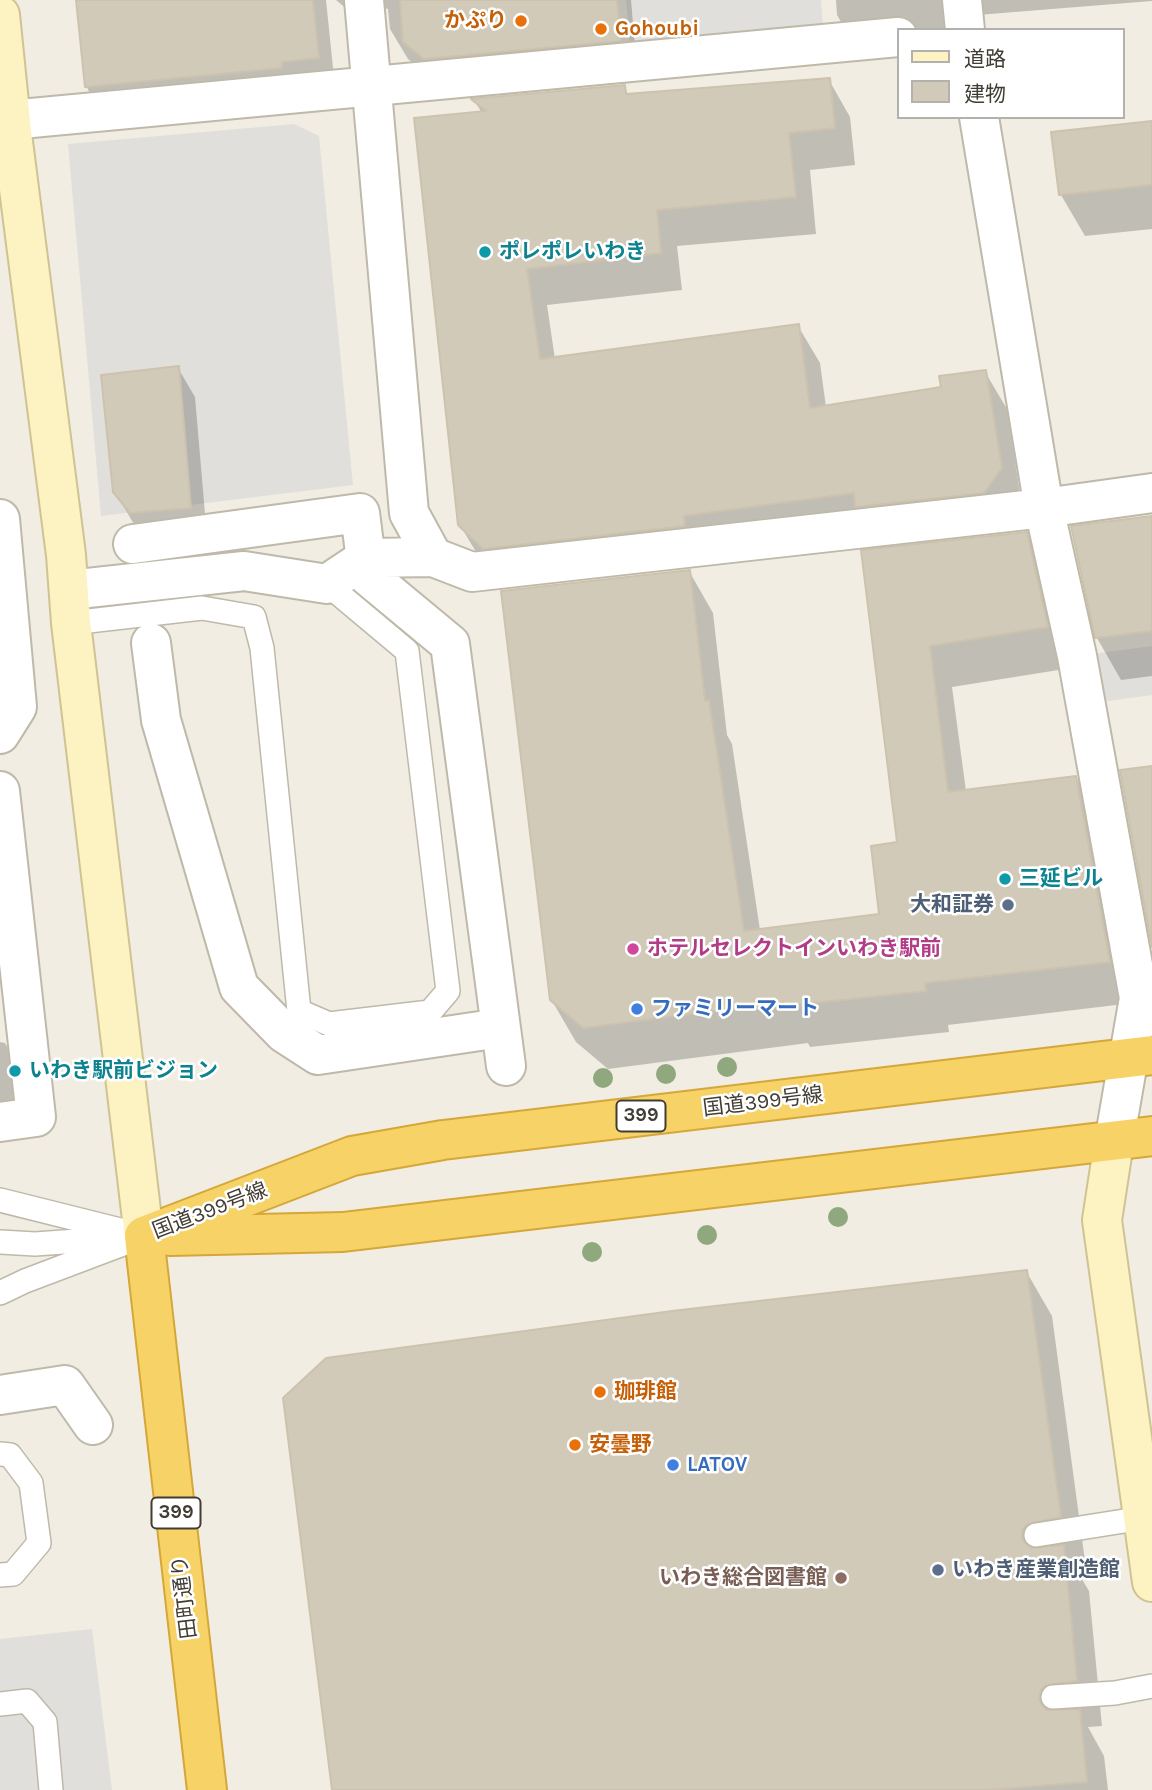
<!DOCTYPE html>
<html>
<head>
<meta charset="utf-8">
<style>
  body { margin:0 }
  #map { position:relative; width:1152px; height:1790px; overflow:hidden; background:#f1ede3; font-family:Karla,"Noto Sans JP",sans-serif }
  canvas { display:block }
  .legend { position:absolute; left:897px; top:28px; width:228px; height:91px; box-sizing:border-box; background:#fff; border:2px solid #b3b1ae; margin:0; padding:9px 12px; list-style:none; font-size:21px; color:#423d34 }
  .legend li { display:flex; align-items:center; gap:14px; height:35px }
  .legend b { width:35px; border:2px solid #b3b1ae }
</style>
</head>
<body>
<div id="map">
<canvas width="1152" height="1790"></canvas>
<ul class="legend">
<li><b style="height:9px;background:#fcf2c2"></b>道路</li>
<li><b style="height:19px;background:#d2cab9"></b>建物</li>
</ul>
</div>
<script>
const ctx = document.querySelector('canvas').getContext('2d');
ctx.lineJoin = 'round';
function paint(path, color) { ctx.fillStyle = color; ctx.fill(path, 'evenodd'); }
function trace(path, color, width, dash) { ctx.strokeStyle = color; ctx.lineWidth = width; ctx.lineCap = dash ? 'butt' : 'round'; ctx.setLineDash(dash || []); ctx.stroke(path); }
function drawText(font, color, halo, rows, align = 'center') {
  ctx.font = font + ' Karla,"Noto Sans JP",sans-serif'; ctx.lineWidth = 5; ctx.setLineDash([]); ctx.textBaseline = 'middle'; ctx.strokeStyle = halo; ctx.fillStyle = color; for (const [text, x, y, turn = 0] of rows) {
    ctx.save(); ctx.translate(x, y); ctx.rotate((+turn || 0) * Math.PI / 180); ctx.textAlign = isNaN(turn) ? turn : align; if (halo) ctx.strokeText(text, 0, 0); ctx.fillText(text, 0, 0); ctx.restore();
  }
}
const parking = new Path2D(`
  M 626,0 L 821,0 L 823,27 L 630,44 Z
  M 294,124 L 319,136 L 353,485 L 101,516 L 68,144 Z
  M 1152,646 L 1152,695 L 1086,704 L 1077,656 Z
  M 92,1629 L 112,1790 L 0,1790 L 0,1639 Z`);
const shadow = new Path2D(`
  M 77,0 L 326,0 L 335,87 L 103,115 L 86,86 Z
  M 336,0 L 631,0 L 637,70 L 442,88 L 408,59 L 390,29 L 388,9 L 380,7 L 361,21 Z
  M 836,0 L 1152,0 L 1152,1 L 965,16 L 955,30 L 898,30 L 861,57 L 837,15 Z
  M 829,80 L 850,117 L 855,165 L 810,170 L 816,234 L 677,246 L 682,290 L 547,305 L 555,359 L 798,326 L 820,363 L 826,407 L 943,388 L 985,372 L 1007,409 L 1022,506 L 482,562 L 460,525 L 482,113 L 474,100 L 624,86 L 629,96 Z
  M 1152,123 L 1152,229 L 1085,236 L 1061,195 Z
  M 178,368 L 195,397 L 207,537 L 149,542 L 132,521 L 115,491 Z
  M 1152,516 L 1152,676 L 1121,680 L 1097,638 Z
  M 1026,534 L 1050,575 L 1071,668 L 952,687 L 966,791 L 1076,777 L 1100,819 L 1133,1003 L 948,1025 L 949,1032 L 810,1047 L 808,1043 L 608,1069 L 576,1042 L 551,999 L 689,571 L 713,613 L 727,735 L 732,744 L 760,930 L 881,916 L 899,844 L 863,552 Z
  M 0,1042 L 5,1043 L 13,1058 L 19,1113 L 0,1117 Z
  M 1026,1271 L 1052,1316 L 1085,1561 L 1073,1564 L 1089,1591 L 1102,1726 L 1088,1727 L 1104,1756 L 1108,1790 L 334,1790 Z`);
const building = new Path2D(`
  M 76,0 L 313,0 L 319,58 L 282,62 L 282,68 L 85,87 Z
  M 400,0 L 617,0 L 621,41 L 424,59 L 403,42 Z
  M 830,78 L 835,128 L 789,133 L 796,197 L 657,210 L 661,253 L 527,269 L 540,359 L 799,324 L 810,408 L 941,387 L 939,376 L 986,370 L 1002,468 L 984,493 L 855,507 L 854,493 L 684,516 L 685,526 L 483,549 L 458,525 L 414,118 L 486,111 L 471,99 L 625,85 L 626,94 Z
  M 1152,121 L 1152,185 L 1059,195 L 1051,132 Z
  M 179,366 L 191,508 L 130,513 L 113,492 L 101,375 Z
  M 1152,516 L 1152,631 L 1095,638 L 1071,526 Z
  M 1027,532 L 1048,627 L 930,646 L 948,792 L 1076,776 L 1110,962 L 925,983 L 926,991 L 785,1006 L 784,1002 L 583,1028 L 550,1000 L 501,591 L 690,570 L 705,701 L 709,700 L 744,931 L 879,914 L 871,846 L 897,842 L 861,550 Z
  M 1152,766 L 1152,947 L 1120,770 Z
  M 1027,1270 L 1061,1517 L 1028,1524 L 1023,1529 L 1022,1537 L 1025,1543 L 1032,1548 L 1064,1545 L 1077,1681 L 1046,1685 L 1041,1690 L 1039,1699 L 1042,1705 L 1047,1710 L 1080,1709 L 1087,1782 L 989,1790 L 332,1790 L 283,1398 L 326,1358 L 672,1311 Z`);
const lane = new Path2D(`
  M 71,623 L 202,608 L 254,617 L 262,648 L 299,1011 L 329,1024 L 430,1012 L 448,991 L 407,651 L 327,584
  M 0,1200 L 144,1236
  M 0,1242 L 35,1244 L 120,1238
  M 0,1293 L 25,1281 L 144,1236
  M 0,1454 L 10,1455 L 31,1483 L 39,1543 L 13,1574 L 0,1575
  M 1036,1535 L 1143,1518
  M 1053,1697 L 1115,1693 L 1152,1686
  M 0,1704 L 27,1701 L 45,1722 L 51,1790`);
const street = new Path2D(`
  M 364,0 L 409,513 L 433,557
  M 962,0 L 965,30
  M 979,117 L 1044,508 L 1077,656 L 1139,998 L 1114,1142
  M 10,120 L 898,37
  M 0,519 L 17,707 L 0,734
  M 133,544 L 360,513 L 368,576 L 450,644 L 506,1066
  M 69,590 L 244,571 L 327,584 L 366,558 L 433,557 L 472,572 L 1044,508 L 1152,493
  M 151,643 L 161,720 L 239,987 L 284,1033 L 318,1055 L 500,1028
  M 0,791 L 36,1117 L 0,1122
  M 0,1395 L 65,1385 L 93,1425`);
const secondary = new Path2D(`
  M 0,15 L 13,142 L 66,555 L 71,623 L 144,1236
  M 1114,1142 L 1102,1220 L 1152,1582`);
const highway = new Path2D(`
  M 144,1236 L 352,1156 L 443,1140 L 1152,1055
  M 144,1236 L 207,1790
  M 170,1236 L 343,1232 L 1152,1136`);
const trees = [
  [727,1067],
  [666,1074],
  [603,1078],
  [838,1217],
  [707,1235],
  [592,1252]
];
const markers = [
  [521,21,7,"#e8710a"],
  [601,29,7,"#e8710a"],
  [485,252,7,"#0f9aa8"],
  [1005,879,7,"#0f9aa8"],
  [1008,905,7,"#5c6f8a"],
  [633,949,7,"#d1479c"],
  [637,1009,7,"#3f7fe0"],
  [15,1071,7,"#0f9aa8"],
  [600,1392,7,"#e8710a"],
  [575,1445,7,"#e8710a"],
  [673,1465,7,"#3f7fe0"],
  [938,1570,7,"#5c6f8a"],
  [841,1578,7,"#8d6e63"]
];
const shields = [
  [641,1116,49],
  [176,1513,49]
];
const shieldNames = [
  ["399",641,1116],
  ["399",176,1513]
];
const foodNames = [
  ["かぷり",507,21,"right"],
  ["Gohoubi",615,29],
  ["珈琲館",614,1392],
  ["安曇野",589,1445]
];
const cultureNames = [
  ["ポレポレいわき",499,252],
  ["三延ビル",1019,879],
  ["いわき駅前ビジョン",29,1071]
];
const serviceNames = [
  ["大和証券",994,905],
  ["いわき産業創造館",952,1570,"left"]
];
const hotelNames = [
  ["ホテルセレクトインいわき駅前",647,949]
];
const shopNames = [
  ["ファミリーマート",651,1009],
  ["LATOV",687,1465]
];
const streetNames = [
  ["国道399号線",763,1102,-7],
  ["国道399号線",210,1211,-21],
  ["田町通り",185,1597,-97]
];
const educationNames = [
  ["いわき総合図書館",827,1578]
];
paint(parking, '#e1dfdb');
paint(shadow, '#0003');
paint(building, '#d2cab9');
trace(building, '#ccc2ad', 2);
trace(lane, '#beb9a9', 26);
trace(street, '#beb9a9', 42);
trace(secondary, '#cfc394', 42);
trace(highway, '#d5a738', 42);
trace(lane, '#fff', 23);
trace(street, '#fff', 38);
trace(secondary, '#fcf2c2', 38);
trace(highway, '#f7d267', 38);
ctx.fillStyle = '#8fa87d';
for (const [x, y] of trees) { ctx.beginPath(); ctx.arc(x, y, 10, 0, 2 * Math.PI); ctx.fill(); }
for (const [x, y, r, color] of markers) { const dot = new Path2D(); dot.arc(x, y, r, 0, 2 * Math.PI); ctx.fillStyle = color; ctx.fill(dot); trace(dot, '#fff', 2.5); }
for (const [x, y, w] of shields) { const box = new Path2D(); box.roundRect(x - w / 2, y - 15.5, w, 31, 5); ctx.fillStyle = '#fff'; ctx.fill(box); trace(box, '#423d34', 2); }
drawText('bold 19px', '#423d34', null, shieldNames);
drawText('bold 21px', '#c56008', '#fff', foodNames, 'left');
drawText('bold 21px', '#0d838f', '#fff', cultureNames, 'left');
drawText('bold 21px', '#4e5e75', '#fff', serviceNames, 'right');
drawText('bold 21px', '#b23c85', '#fff', hotelNames, 'left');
drawText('bold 21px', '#366cbe', '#fff', shopNames, 'left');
drawText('21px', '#423d34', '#fff', streetNames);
drawText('bold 21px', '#785e54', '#fff', educationNames, 'right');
</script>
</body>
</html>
